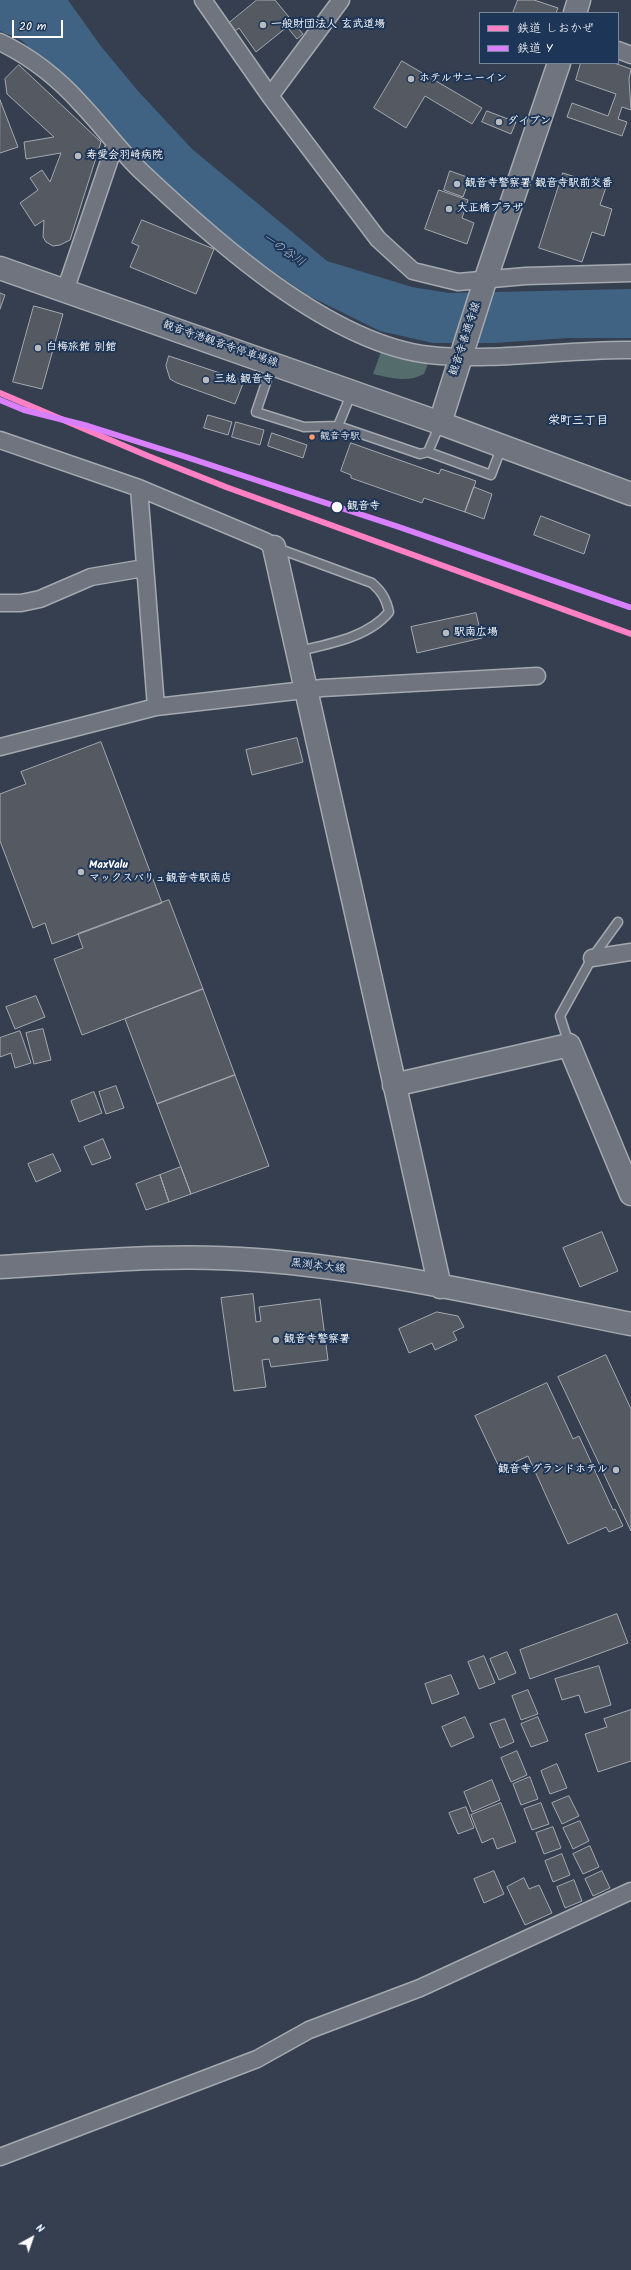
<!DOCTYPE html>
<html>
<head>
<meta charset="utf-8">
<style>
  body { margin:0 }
  #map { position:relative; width:631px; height:2270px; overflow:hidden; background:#353f4f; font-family:Kalam,"Klee One",sans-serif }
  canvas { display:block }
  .legend { position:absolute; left:479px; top:12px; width:140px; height:52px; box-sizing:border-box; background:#1d3557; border:1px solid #77869a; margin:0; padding:5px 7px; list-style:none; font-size:12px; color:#fff }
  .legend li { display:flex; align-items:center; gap:8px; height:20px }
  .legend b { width:20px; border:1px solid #77869a }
  .north { position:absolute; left:12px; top:2218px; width:40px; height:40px; -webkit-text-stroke:3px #1d3557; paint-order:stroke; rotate:40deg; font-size:11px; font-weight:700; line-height:16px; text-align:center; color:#fff }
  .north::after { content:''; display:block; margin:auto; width:14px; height:18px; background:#fff; clip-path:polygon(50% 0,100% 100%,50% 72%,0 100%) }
  .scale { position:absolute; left:12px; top:20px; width:51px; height:18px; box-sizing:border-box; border:2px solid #fff; border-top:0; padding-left:5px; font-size:12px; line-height:14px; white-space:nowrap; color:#fff; -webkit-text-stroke:3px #1d3557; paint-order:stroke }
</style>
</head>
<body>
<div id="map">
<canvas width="631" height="2270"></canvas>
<ul class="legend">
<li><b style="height:5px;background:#ff80c5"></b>鉄道 しおかぜ</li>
<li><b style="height:5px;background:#d880ff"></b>鉄道 Y</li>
</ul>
<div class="north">N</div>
<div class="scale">20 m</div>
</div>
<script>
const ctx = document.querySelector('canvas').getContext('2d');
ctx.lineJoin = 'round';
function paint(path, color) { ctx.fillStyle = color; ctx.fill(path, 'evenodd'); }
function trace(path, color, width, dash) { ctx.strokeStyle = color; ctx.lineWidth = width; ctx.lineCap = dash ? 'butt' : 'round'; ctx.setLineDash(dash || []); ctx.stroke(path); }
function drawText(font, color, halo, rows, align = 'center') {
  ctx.font = font + ' Kalam,"Klee One",sans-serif'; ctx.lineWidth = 4; ctx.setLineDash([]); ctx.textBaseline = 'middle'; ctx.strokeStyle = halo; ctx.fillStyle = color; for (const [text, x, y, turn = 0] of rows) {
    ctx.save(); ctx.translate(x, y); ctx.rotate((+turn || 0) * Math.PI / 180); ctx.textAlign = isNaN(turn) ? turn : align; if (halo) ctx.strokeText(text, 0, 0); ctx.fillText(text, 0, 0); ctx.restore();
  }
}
const green = new Path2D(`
  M 382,349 L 429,361 L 424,374 C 407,383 392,378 373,374 Z`);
const water = new Path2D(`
  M 0,0 L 68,0 L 100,45 L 138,91 L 192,149 L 327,261 L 412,287 L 449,293 L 631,289 L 631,338 L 567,338 L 494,343 L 433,343 L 380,331 L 309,296 L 255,259 L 151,173 L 87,102 L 21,40 L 0,31 Z`);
const building = new Path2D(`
  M 257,0 L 275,0 L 303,34 L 297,39 L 287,27 L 256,52 L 239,28 L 235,31 L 228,24 Z
  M 518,0 L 534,0 L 558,8 L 556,13 L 513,13 Z
  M 402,61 L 482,108 L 472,124 L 425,96 L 406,128 L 374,108 Z
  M 581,63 L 614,63 L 631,69 L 629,79 L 631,110 L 622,107 L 618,119 L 627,122 L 622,136 L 567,117 L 572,103 L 608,116 L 616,94 L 576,80 Z
  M 19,65 L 101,142 L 70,240 L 60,245 L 53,246 L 46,242 L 43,237 L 44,220 L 35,226 L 20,203 L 38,190 L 30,178 L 42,170 L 50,182 L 61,153 L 26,159 L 24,142 L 54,137 L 7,94 L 5,79 Z
  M 0,100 L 18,147 L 0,153 Z
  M 487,111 L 516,122 L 511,134 L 482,122 Z
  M 450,171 L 470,178 L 463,197 L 444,190 Z
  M 563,173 L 606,187 L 600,205 L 612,209 L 604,236 L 592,232 L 582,262 L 539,248 Z
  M 439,190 L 468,200 L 462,218 L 474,223 L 467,244 L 425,229 Z
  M 142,220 L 214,249 L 196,294 L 130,267 L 139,246 L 132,243 Z
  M 0,293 L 5,295 L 0,309 Z
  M 34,306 L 63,314 L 42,389 L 13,382 Z
  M 169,356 L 244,381 L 235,404 L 177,383 L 170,379 L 166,366 Z
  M 208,415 L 232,422 L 228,435 L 204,428 Z
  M 236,422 L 264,430 L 260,445 L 232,437 Z
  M 272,433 L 307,445 L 303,458 L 268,446 Z
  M 351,443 L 439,474 L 441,469 L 476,481 L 465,512 L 424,498 L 422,503 L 351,478 L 351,475 L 341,471 Z
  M 474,487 L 492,494 L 484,519 L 465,512 Z
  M 541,516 L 590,535 L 584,554 L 534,535 Z
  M 476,613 L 482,638 L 417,653 L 411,627 Z
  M 297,738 L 303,762 L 252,775 L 246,750 Z
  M 101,742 L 162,903 L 52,944 L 45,923 L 33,928 L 0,841 L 0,794 L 26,784 L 21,772 Z
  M 169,900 L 203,989 L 82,1035 L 54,959 L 83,948 L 78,934 Z
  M 203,989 L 235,1075 L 157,1104 L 125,1019 Z
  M 36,996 L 45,1017 L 15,1029 L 6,1007 Z
  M 43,1029 L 51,1060 L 34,1064 L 26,1033 Z
  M 20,1031 L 31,1063 L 15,1068 L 11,1053 L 0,1057 L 0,1038 Z
  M 235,1075 L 269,1166 L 191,1194 L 157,1104 Z
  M 116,1086 L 124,1108 L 106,1114 L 99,1092 Z
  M 94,1092 L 102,1113 L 79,1122 L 71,1101 Z
  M 103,1139 L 111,1158 L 92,1165 L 84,1147 Z
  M 53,1154 L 61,1171 L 36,1182 L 28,1164 Z
  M 181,1167 L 191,1194 L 169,1202 L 160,1175 Z
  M 160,1175 L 169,1202 L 146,1210 L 136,1184 Z
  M 602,1232 L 618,1271 L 580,1287 L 563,1248 Z
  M 253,1294 L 256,1322 L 261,1321 L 259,1307 L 320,1299 L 328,1360 L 271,1367 L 269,1359 L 262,1360 L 266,1387 L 234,1391 L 221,1298 Z
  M 437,1312 L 458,1316 L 464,1327 L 453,1332 L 457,1340 L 435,1350 L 432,1343 L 409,1353 L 399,1329 Z
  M 606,1355 L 631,1409 L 631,1531 L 558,1377 Z
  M 547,1383 L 573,1439 L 579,1436 L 613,1510 L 615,1509 L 623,1526 L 609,1532 L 606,1527 L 568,1544 L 528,1456 L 513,1463 L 517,1470 L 506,1475 L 502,1468 L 500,1469 L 475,1416 Z
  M 617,1614 L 628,1643 L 530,1679 L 520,1650 Z
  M 507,1652 L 516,1673 L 499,1680 L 490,1659 Z
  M 484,1656 L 495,1683 L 479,1689 L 468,1662 Z
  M 599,1666 L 611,1705 L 585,1713 L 579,1695 L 562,1700 L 555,1679 Z
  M 451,1675 L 459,1694 L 432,1704 L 425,1684 Z
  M 528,1690 L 538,1714 L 521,1720 L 512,1696 Z
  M 631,1710 L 631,1761 L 598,1772 L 585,1734 L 607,1727 L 604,1719 Z
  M 465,1717 L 474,1737 L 451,1747 L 442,1727 Z
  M 538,1717 L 548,1741 L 531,1747 L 521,1724 Z
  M 505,1719 L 514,1742 L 500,1748 L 490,1724 Z
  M 517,1751 L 527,1775 L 511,1782 L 501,1758 Z
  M 557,1764 L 567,1788 L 550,1794 L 541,1771 Z
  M 530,1777 L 538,1799 L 521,1805 L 513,1784 Z
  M 492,1780 L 500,1800 L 472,1812 L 464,1792 Z
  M 569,1796 L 579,1816 L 562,1824 L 552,1803 Z
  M 501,1803 L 516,1842 L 497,1849 L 493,1838 L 482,1843 L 471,1815 Z
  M 541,1803 L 549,1824 L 532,1830 L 524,1809 Z
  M 466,1807 L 474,1828 L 458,1834 L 449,1813 Z
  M 580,1821 L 589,1841 L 573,1849 L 563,1828 Z
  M 553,1827 L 561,1848 L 544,1854 L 536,1833 Z
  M 590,1846 L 599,1867 L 583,1874 L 573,1854 Z
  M 562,1854 L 570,1875 L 553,1882 L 545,1861 Z
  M 494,1871 L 504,1894 L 484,1903 L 474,1879 Z
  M 602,1871 L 610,1888 L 593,1896 L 585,1879 Z
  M 524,1878 L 529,1889 L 539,1885 L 552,1913 L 525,1925 L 507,1887 Z
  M 574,1880 L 582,1901 L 565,1908 L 557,1887 Z`);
const lane = new Path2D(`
  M 272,365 L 256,412 L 304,427 L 338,426 L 420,454 L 428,452 L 440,424
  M 338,426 L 352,392
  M 428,452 L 491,475 L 502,446
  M 277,548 L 372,583 C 381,591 386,598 389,612 C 369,637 329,644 299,651
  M 569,1044 L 560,1016 L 592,958 L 618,922`);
const street = new Path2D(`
  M 203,0 L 270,96 L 378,239 L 413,271 L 458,282 L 526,276 L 631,273
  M 0,42 C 31,57 59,79 82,105 C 103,127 120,151 142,172 C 213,239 329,344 430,355 C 497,362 564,349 631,350
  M 618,50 L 631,55
  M 270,96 L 341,0
  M 65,291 L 115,144
  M 0,440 L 139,488 L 265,541 L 274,547
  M 139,488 L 156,707
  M 0,603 L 21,603 L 40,599 L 91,577 L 144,568
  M 0,747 L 156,707 L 322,688 L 537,676
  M 592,958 L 631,952
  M 0,2157 L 257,2059 L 309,2030 L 420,1988 L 631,1891`);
const secondary = new Path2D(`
  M 0,268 L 440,423
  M 274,547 L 440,1287
  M 394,1085 L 569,1045 L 631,1194
  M 0,1267 C 85,1262 171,1253 256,1260 C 382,1269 507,1300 631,1324`);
const primary = new Path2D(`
  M 575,13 L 579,0
  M 559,63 L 485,281 L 440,423 L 631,494`);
const rail1 = new Path2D(`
  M 0,393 L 148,456 L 226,487 L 631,634`);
const rail2 = new Path2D(`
  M 0,400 L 24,410 L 88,426 L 183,456 L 399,527 L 629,607`);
const markers = [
  [263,25,4,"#b8bcc1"],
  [411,79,4,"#b8bcc1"],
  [499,122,4,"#b8bcc1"],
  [78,156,4,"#b8bcc1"],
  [457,184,4,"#b8bcc1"],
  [449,209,4,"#b8bcc1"],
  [38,348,4,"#b8bcc1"],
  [206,380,4,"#b8bcc1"],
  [312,437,3.5,"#fc9b6d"],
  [337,507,6,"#fff"],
  [446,633,4,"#b8bcc1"],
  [81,872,4,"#b8bcc1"],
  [276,1340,4,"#b8bcc1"],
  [616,1470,4,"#b8bcc1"]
];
const busNames = [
  ["観音寺駅",320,437]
];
const poiNames = [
  ["一般財団法人 玄武道場",271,25],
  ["ホテルサニーイン",419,79],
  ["ダイブン",507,122],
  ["寿愛会羽崎病院",86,156],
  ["観音寺警察署 観音寺駅前交番",465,184],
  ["大正橋プラザ",457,209],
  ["白梅旅館 別館",46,348],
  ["三越 観音寺",214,380],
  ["駅南広場",454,633],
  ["MaxValu",89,866],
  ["マックスバリュ観音寺駅南店",89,879],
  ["観音寺警察署",284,1340],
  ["観音寺グランドホテル",608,1470,"right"]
];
const streetNames = [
  ["観音寺善通寺線",466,339,-72],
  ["観音寺港観音寺停車場線",220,345,19],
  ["黒渕本大線",318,1267,7]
];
const stopNames = [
  ["観音寺",347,507]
];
const waterNames = [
  ["一の谷川",283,251,35]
];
const neighbourhoodNames = [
  ["栄町三丁目",578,422]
];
paint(green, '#546c6c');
paint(water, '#406383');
paint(building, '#555a62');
trace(building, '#a4a9b0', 1);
trace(lane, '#a4a9b0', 11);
trace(street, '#a4a9b0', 19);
trace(secondary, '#a4a9b0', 25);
trace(primary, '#a4a9b0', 25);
trace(lane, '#6f747e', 8);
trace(street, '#6f747e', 16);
trace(secondary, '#6f747e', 22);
trace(primary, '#6f747e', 22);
trace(rail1, '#ff80c5', 6);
trace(rail2, '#d880ff', 6);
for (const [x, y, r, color] of markers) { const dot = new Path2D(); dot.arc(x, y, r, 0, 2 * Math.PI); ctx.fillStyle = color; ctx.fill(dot); trace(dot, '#1d3557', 1.5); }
drawText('10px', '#fff', '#1d3557', busNames, 'left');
drawText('bold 11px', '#fff', '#1d3557', poiNames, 'left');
drawText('11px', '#fff', '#1d3557', streetNames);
drawText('bold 11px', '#fff', '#1d3557', stopNames, 'left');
drawText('italic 12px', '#b3c2cf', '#1d3557', waterNames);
drawText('bold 12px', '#fff', '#1d3557', neighbourhoodNames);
</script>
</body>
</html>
